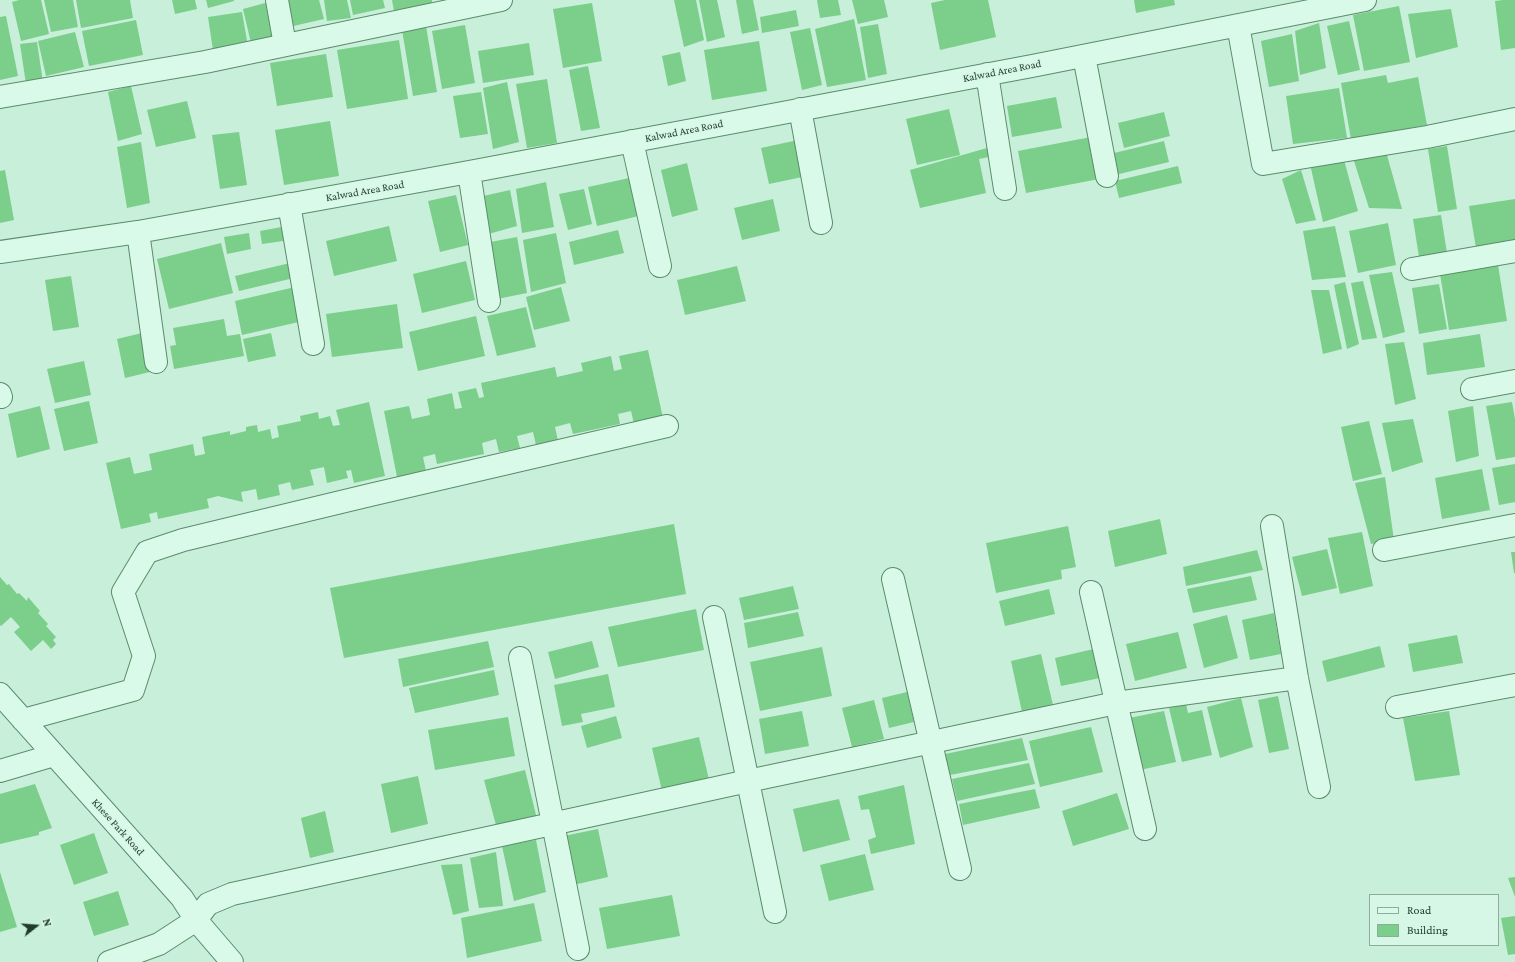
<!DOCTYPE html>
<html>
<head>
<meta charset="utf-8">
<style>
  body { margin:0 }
  #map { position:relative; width:1515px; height:962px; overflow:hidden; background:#c7efda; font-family:"Crimson Pro",serif }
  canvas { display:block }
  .legend { position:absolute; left:1369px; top:894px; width:130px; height:52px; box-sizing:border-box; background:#d7f7e6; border:1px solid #8dac9a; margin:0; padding:5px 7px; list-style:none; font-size:12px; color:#1f3c27 }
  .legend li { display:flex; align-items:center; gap:8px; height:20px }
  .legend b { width:20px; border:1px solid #8dac9a }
  .north { position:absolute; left:16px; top:906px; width:40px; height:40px; -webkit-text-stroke:3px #d7f7e6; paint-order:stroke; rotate:73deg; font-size:11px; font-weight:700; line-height:16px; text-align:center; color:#1f3c27 }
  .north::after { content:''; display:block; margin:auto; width:14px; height:18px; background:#1f3c27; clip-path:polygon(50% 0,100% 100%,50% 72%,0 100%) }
</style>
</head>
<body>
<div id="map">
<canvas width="1515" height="962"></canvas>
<ul class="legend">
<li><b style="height:5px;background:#dafae9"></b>Road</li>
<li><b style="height:11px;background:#7cce8b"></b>Building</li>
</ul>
<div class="north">N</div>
</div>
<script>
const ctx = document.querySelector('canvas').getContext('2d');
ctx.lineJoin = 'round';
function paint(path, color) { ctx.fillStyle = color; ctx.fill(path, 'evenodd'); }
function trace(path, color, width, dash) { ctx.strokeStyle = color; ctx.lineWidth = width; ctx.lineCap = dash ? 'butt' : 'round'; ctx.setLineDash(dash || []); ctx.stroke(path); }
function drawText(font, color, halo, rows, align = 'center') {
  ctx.font = font + ' "Crimson Pro",serif'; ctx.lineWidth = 3; ctx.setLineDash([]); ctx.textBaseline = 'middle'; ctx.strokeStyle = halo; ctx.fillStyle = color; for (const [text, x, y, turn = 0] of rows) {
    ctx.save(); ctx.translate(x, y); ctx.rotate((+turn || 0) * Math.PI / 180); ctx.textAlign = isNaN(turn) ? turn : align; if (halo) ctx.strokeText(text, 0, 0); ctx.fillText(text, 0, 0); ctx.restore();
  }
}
const building = new Path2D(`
  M 19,0 L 41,0 L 49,34 L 21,41 L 12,2 Z
  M 44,0 L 73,0 L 78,27 L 51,32 Z
  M 76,0 L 130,0 L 133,18 L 81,28 Z
  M 172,0 L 195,0 L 197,9 L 175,14 Z
  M 206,0 L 234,0 L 234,1 L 208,8 Z
  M 282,0 L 319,0 L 324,19 L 289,27 Z
  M 324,0 L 347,0 L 351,18 L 327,21 Z
  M 350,0 L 383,0 L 385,8 L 353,15 Z
  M 392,0 L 432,0 L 432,3 L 394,11 Z
  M 674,0 L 696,0 L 704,40 L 684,47 Z
  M 699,0 L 717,0 L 725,37 L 707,42 Z
  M 736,0 L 753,0 L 759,30 L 742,34 Z
  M 817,0 L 838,0 L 841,15 L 820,18 Z
  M 852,0 L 884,0 L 888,17 L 858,24 Z
  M 945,0 L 988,0 L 996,37 L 940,50 L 931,3 Z
  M 1134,0 L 1174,0 L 1175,5 L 1136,13 Z
  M 1503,0 L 1515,0 L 1515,48 L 1501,50 L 1495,1 Z
  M 269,2 L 276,37 L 251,43 L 243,9 Z
  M 592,3 L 602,61 L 563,68 L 553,9 Z
  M 1399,6 L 1410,62 L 1364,71 L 1353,15 Z
  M 1451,9 L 1458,47 L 1416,58 L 1408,14 Z
  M 796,10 L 799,26 L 762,33 L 760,17 Z
  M 242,12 L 249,52 L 214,57 L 208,17 Z
  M 6,16 L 18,76 L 0,80 L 0,17 Z
  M 854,19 L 866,80 L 827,87 L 815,29 Z
  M 136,20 L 143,55 L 89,66 L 82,31 Z
  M 1349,21 L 1360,70 L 1338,75 L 1327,26 Z
  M 1319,23 L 1326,68 L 1300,75 L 1295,31 Z
  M 878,24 L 887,74 L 868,78 L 860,27 Z
  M 465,25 L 475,83 L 442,89 L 432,31 Z
  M 426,26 L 437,92 L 413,96 L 402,30 Z
  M 810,28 L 822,85 L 802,90 L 790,32 Z
  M 75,32 L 84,67 L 46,76 L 38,41 Z
  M 1292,34 L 1299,81 L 1269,87 L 1261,41 Z
  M 399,40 L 408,99 L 347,109 L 337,50 Z
  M 759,41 L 767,91 L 712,100 L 704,50 Z
  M 37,42 L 43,82 L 26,84 L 20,44 Z
  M 529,43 L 534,75 L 483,83 L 478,51 Z
  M 680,52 L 686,81 L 668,86 L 662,56 Z
  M 326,54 L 333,97 L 277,106 L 270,63 Z
  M 588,66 L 600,128 L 581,131 L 569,70 Z
  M 1386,75 L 1388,83 L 1418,77 L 1427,125 L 1351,139 L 1341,83 Z
  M 547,79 L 557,143 L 527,148 L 516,84 Z
  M 507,82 L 519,142 L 493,149 L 483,88 Z
  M 131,86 L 142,134 L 118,141 L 108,92 Z
  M 1339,88 L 1347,138 L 1293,144 L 1286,96 Z
  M 481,92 L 488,134 L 460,138 L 453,96 Z
  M 1056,97 L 1062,128 L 1012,137 L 1007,106 Z
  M 187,101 L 196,138 L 156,147 L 147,110 Z
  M 949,109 L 960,155 L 917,165 L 906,119 Z
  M 1164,112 L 1170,136 L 1124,148 L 1118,123 Z
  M 330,121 L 339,176 L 284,185 L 275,130 Z
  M 239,132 L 247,185 L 220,189 L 212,135 Z
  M 1091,137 L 1099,179 L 1026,193 L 1018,151 Z
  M 798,140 L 807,176 L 769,184 L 761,148 Z
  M 1164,141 L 1169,162 L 1115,175 L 1110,154 Z
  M 141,142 L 150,203 L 127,208 L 117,147 Z
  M 1447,146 L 1457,209 L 1438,212 L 1428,149 Z
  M 987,148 L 989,157 L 979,159 L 986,193 L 920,208 L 910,170 Z
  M 1387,155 L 1402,209 L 1369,208 L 1353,158 Z
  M 1344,160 L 1358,211 L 1323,222 L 1310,164 Z
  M 687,163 L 698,210 L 672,217 L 661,170 Z
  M 1178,166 L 1182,183 L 1119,198 L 1115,181 Z
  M 5,170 L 14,220 L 0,223 L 0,171 Z
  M 1301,170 L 1316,220 L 1296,224 L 1282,179 Z
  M 634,177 L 643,215 L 597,226 L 588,187 Z
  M 546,182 L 554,227 L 522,233 L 516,189 Z
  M 584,189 L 592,224 L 568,230 L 559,194 Z
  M 510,190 L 517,226 L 485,235 L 479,197 Z
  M 456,195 L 468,245 L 440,252 L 428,201 Z
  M 773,199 L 780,231 L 742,240 L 734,208 Z
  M 1515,199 L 1515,245 L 1477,254 L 1469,206 Z
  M 1441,215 L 1447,253 L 1419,257 L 1413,219 Z
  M 1388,223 L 1396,265 L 1358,273 L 1349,231 Z
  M 287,226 L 290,240 L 262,244 L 260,231 Z
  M 389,226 L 397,261 L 334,276 L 326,241 Z
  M 1335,226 L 1346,277 L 1312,280 L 1303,231 Z
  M 618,230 L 624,253 L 574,265 L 569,242 Z
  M 249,233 L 251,249 L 227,254 L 224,237 Z
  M 556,233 L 566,283 L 531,292 L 523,240 Z
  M 517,237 L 527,293 L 492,300 L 485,243 Z
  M 221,243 L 233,293 L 169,309 L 157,259 Z
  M 466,261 L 475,300 L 422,313 L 413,274 Z
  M 290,263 L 294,278 L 239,291 L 235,276 Z
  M 1498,265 L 1507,321 L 1449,330 L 1440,274 Z
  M 737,266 L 746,301 L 685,315 L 677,280 Z
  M 1392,272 L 1405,332 L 1383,338 L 1369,275 Z
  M 71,276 L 79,327 L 53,331 L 45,280 Z
  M 1363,281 L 1377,338 L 1362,340 L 1351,283 Z
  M 1345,282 L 1359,344 L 1347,349 L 1334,285 Z
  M 1439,284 L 1447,329 L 1419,334 L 1412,288 Z
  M 295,287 L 303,321 L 242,335 L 235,301 Z
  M 561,287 L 570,321 L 534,330 L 526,297 Z
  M 1311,290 L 1329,290 L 1342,349 L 1323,354 Z
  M 397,304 L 403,348 L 332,357 L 326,314 Z
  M 526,307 L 536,347 L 497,356 L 487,316 Z
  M 476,316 L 485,356 L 418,371 L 409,332 Z
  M 224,319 L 227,336 L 240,334 L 244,356 L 174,369 L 170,346 L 176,345 L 173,328 Z
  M 146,332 L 154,371 L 125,378 L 117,339 Z
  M 271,333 L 276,356 L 248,362 L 243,339 Z
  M 1480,334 L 1485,367 L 1427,375 L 1423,343 Z
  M 1404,342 L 1416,399 L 1395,405 L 1385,344 Z
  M 648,350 L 663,418 L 634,424 L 631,411 L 618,414 L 620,424 L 573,434 L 570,423 L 555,427 L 558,441 L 536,445 L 533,432 L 517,436 L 520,448 L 499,452 L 496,439 L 482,443 L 484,454 L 437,464 L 435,454 L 423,457 L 426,471 L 397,477 L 384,411 L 409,406 L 412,419 L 430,415 L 427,399 L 452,393 L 455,409 L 462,408 L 458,392 L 476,388 L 479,398 L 484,397 L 481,383 L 555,367 L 557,377 L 583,371 L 581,363 L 611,356 L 614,371 L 622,369 L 619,356 Z
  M 84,361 L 91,395 L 55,403 L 47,369 Z
  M 89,401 L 98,443 L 64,451 L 54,409 Z
  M 369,402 L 385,476 L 354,483 L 351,470 L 346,471 L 348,478 L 327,483 L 324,467 L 310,470 L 314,485 L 292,490 L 290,482 L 278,485 L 280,495 L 258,500 L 256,489 L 241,492 L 243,502 L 218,496 L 207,499 L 209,508 L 158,519 L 157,512 L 149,514 L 151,522 L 121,529 L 106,463 L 130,457 L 134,474 L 152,470 L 149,454 L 193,444 L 195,456 L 205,454 L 202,437 L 230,431 L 230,435 L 246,431 L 246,427 L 257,425 L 258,432 L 270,429 L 272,439 L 279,437 L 277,426 L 301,421 L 300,416 L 318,412 L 319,419 L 330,416 L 333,426 L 340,425 L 336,410 Z
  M 1512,402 L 1515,419 L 1515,457 L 1496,460 L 1486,406 Z
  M 40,406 L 50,449 L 17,458 L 8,414 Z
  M 1473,406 L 1479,456 L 1456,462 L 1448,411 Z
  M 1413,419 L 1423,462 L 1392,472 L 1382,423 Z
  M 1369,421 L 1382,474 L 1353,481 L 1341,427 Z
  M 1515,464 L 1515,502 L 1499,505 L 1492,468 Z
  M 1482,469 L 1490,510 L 1442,519 L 1435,478 Z
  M 1385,477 L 1394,540 L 1371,544 L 1355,483 Z
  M 1160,519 L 1167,554 L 1115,567 L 1108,531 Z
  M 674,524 L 686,594 L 344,658 L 330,588 Z
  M 1068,526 L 1076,567 L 1061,570 L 1062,579 L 996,593 L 986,543 Z
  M 1362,532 L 1373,586 L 1340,594 L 1328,538 Z
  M 1327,549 L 1337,588 L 1302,596 L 1292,557 Z
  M 1257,550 L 1263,570 L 1186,586 L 1183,567 Z
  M 1511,552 L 1515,552 L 1515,573 L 1514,573 Z
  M 1251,576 L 1257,600 L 1193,613 L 1187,589 Z
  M 0,577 L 7,585 L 9,584 L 17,594 L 19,593 L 27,601 L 28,597 L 40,611 L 38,613 L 48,624 L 46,626 L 56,637 L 53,640 L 56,644 L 51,649 L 43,640 L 31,651 L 14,632 L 20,627 L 11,617 L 1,626 L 0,625 Z
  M 793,586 L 799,609 L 744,620 L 739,598 Z
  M 1049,589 L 1055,614 L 1005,626 L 999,601 Z
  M 696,609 L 704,650 L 618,667 L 608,627 Z
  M 798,612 L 804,636 L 748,648 L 744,623 Z
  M 1274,613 L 1281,654 L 1250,660 L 1242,620 Z
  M 1227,615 L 1238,658 L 1204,668 L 1193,624 Z
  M 1178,632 L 1187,668 L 1135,681 L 1126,644 Z
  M 1457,635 L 1463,663 L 1413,672 L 1408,644 Z
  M 488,641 L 494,667 L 403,687 L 398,659 Z
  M 592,641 L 599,667 L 555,679 L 548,652 Z
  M 1380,646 L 1385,667 L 1327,682 L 1322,661 Z
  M 822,647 L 832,696 L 760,711 L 750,662 Z
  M 1098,648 L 1105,677 L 1061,686 L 1055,658 Z
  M 1041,654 L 1053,705 L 1022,712 L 1011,661 Z
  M 494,670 L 499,695 L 415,713 L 409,688 Z
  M 608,674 L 615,707 L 581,714 L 583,722 L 562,726 L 554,685 Z
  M 907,692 L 914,722 L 889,728 L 882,698 Z
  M 1278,696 L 1289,749 L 1269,753 L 1258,700 Z
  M 1241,698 L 1253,747 L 1220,758 L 1207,707 Z
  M 874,700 L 884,739 L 852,747 L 842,708 Z
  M 1186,704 L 1188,713 L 1202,710 L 1212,755 L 1182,762 L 1169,708 Z
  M 802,711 L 809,746 L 765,754 L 759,719 Z
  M 1164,711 L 1176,762 L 1140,770 L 1129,718 Z
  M 1449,711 L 1460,775 L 1415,781 L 1403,718 Z
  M 616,716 L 622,738 L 587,748 L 581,726 Z
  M 508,717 L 515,756 L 435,770 L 428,730 Z
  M 1091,727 L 1103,772 L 1040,787 L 1029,741 Z
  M 699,737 L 710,784 L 663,795 L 652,748 Z
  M 1022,738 L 1028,760 L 950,775 L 945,754 Z
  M 1029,763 L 1035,784 L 957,801 L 952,779 Z
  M 525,770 L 537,819 L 497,829 L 484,780 Z
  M 418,776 L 428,824 L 391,833 L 381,784 Z
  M 35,784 L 52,828 L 39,832 L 39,835 L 0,844 L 0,794 Z
  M 904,785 L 915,844 L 871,854 L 868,840 L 876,837 L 869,809 L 861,810 L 858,796 Z
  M 1035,789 L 1040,808 L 963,825 L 959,804 Z
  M 1117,793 L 1129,829 L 1073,846 L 1062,811 Z
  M 839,799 L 850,840 L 803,852 L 793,809 Z
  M 325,811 L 334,852 L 310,858 L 301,818 Z
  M 598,829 L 608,877 L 569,886 L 559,837 Z
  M 94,833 L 108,873 L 74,885 L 60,845 Z
  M 536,840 L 546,892 L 514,901 L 502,846 Z
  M 496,852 L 503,906 L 479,908 L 470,858 Z
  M 865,854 L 874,890 L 829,901 L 820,865 Z
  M 462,864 L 469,911 L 453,915 L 441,865 Z
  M 0,872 L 17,927 L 0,932 Z
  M 1515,877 L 1515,897 L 1508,878 Z
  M 118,891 L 129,925 L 94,936 L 83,902 Z
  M 672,895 L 680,936 L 607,949 L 599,908 Z
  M 534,903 L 542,941 L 467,958 L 461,918 Z
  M 1515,916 L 1515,954 L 1508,955 L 1501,918 Z`);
const minor = new Path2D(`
  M 277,0 L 285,45
  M 1238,25 L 1263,164 L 1427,137 L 1515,119
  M 1084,56 L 1107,176
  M 987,74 L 1005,189
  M 0,97 L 205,62 L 501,0
  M 800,109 L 821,223
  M 632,141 L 660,266
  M 469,172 L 489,301
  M 289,204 L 313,344
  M 138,232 L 156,362
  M 0,252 L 138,232 L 469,172 L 1032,66 L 1365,0
  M 1412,269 L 1515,251
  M 1472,389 L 1515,381
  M 0,394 L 1,397
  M 1272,526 L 1297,678 L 1319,787
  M 1384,550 L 1515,525
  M 893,579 L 960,869
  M 1091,592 L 1145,829
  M 714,617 L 775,912
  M 520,658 L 578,949
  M 0,694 L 182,898 L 196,920 L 232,962
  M 1397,707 L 1515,685
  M 23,720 L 133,690 L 144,656 L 123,592 L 147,552 L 183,540 L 370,495 L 667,426
  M 0,771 L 54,755
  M 109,962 L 159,944 L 196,920 L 208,904 L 232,894 L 748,781 L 1116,703 L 1297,678`);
const streetNames = [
  ["Kalwad Area Road",1002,71,-11],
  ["Kalwad Area Road",684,131,-11],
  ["Kalwad Area Road",365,191,-10],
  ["Khese Park Road",118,827,48]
];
paint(building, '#7cce8b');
trace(minor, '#5b8c6a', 24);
trace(minor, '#dafae9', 22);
drawText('11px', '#1f3c27', '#d7f7e6', streetNames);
</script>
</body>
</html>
